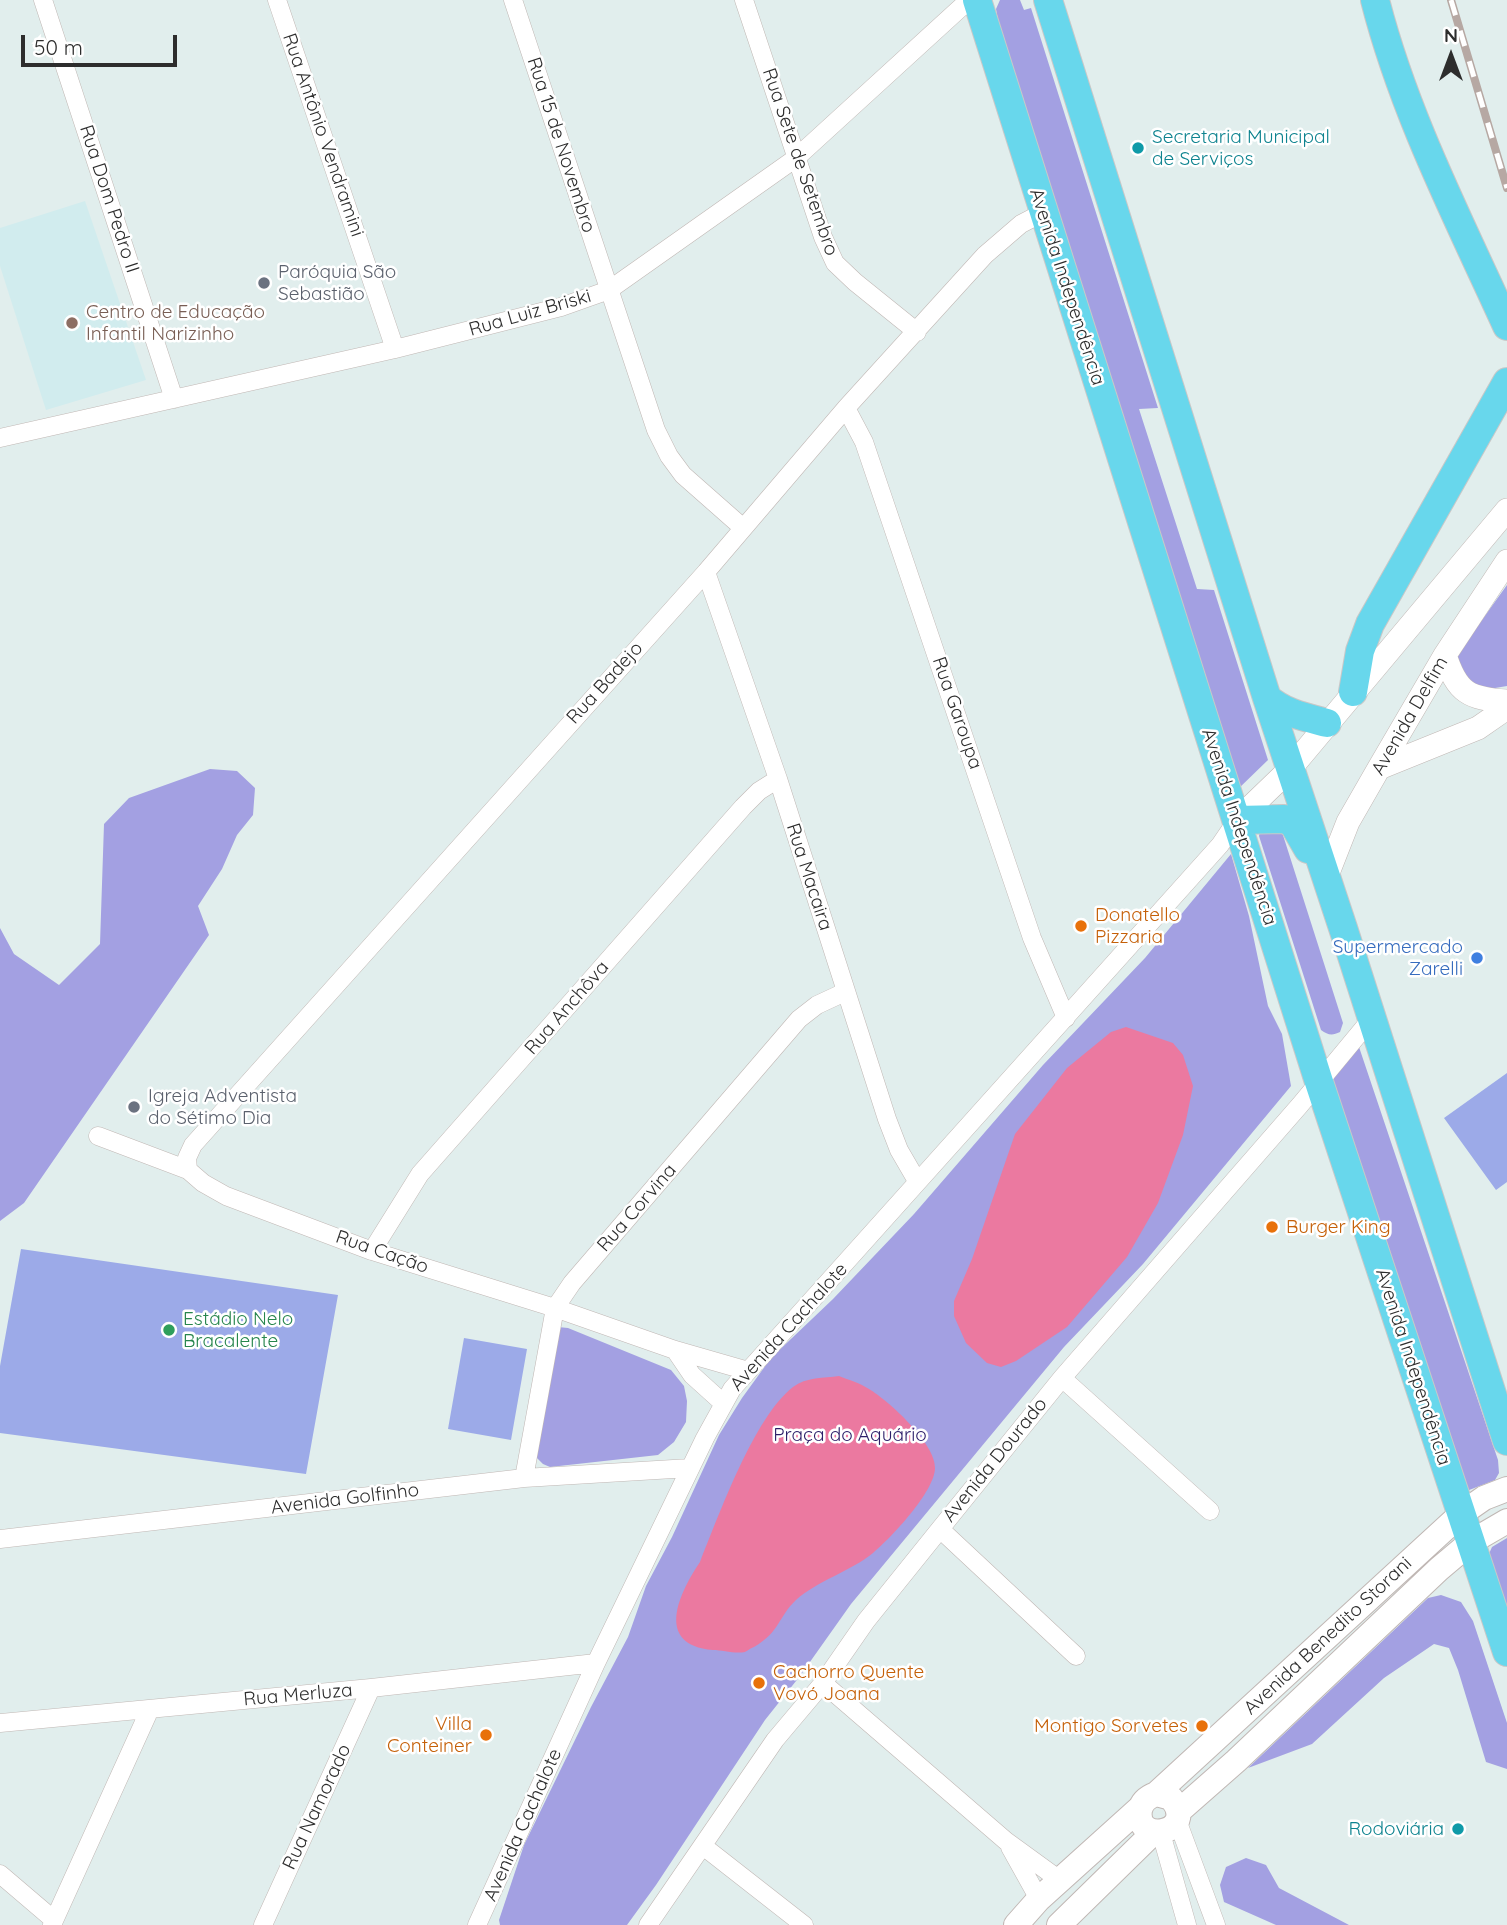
<!DOCTYPE html>
<html>
<head>
<meta charset="utf-8">
<style>
  body { margin:0 }
  #map { position:relative; width:1507px; height:1925px; overflow:hidden; background:#e1eeed; font-family:Quicksand,sans-serif }
  canvas { display:block }
  .north { position:absolute; left:1416px; top:21px; width:70px; height:70px; -webkit-text-stroke:5px #fff; paint-order:stroke; rotate:0deg; font-size:19px; font-weight:700; line-height:28px; text-align:center; color:#2d2d2d }
  .north::after { content:''; display:block; margin:auto; width:24px; height:32px; background:#2d2d2d; clip-path:polygon(50% 0,100% 100%,50% 72%,0 100%) }
  .scale { position:absolute; left:21px; top:35px; width:156px; height:32px; box-sizing:border-box; border:4px solid #2d2d2d; border-top:0; padding-left:9px; font-size:21px; line-height:24px; white-space:nowrap; color:#2d2d2d; -webkit-text-stroke:5px #fff; paint-order:stroke }
</style>
</head>
<body>
<div id="map">
<canvas width="1507" height="1925"></canvas>
<div class="north">N</div>
<div class="scale">50 m</div>
</div>
<script>
const ctx = document.querySelector('canvas').getContext('2d');
ctx.lineJoin = 'round';
function paint(path, color) { ctx.fillStyle = color; ctx.fill(path, 'evenodd'); }
function trace(path, color, width, dash) { ctx.strokeStyle = color; ctx.lineWidth = width; ctx.lineCap = dash ? 'butt' : 'round'; ctx.setLineDash(dash || []); ctx.stroke(path); }
function drawText(font, color, halo, rows, align = 'center') {
  ctx.font = font + ' Quicksand,sans-serif'; ctx.lineWidth = 5; ctx.setLineDash([]); ctx.textBaseline = 'middle'; ctx.strokeStyle = halo; ctx.fillStyle = color; for (const [text, x, y, turn = 0] of rows) {
    ctx.save(); ctx.translate(x, y); ctx.rotate((+turn || 0) * Math.PI / 180); ctx.textAlign = isNaN(turn) ? turn : align; if (halo) ctx.strokeText(text, 0, 0); ctx.fillText(text, 0, 0); ctx.restore();
  }
}
const education = new Path2D(`
  M 85,201 L 146,380 L 46,410 L 0,266 L 0,228 Z`);
const green = new Path2D(`
  M 1000,0 L 1020,0 L 1024,10 L 1031,8 L 1158,408 L 1139,409 L 1197,589 L 1214,590 L 1268,760 L 1236,791 L 998,20 L 996,9 Z
  M 1507,585 L 1507,686 L 1477,691 L 1454,668 L 1459,652 Z
  M 210,769 L 237,771 L 255,788 L 253,815 L 237,835 L 222,869 L 198,906 L 209,935 L 24,1203 L 0,1221 L 0,928 L 14,954 L 59,985 L 100,944 L 104,824 L 129,798 Z
  M 1260,830 L 1282,832 L 1343,1023 L 1340,1032 C 1332,1036 1328,1035 1321,1030 L 1259,836 Z
  M 1231,854 L 1249,916 L 1268,1006 L 1282,1034 L 1291,1086 L 1143,1264 L 1064,1347 L 851,1604 L 800,1676 L 765,1720 L 656,1885 L 627,1925 L 500,1925 L 499,1920 L 524,1845 L 591,1707 L 628,1637 L 646,1586 L 672,1537 L 719,1435 L 742,1398 L 771,1358 L 833,1299 L 914,1214 L 1043,1065 L 1145,958 Z
  M 1359,1047 L 1498,1460 L 1499,1473 L 1495,1480 L 1464,1492 L 1327,1082 Z
  M 558,1327 L 568,1328 L 671,1370 L 684,1386 L 687,1401 L 686,1422 L 674,1442 L 658,1455 L 550,1467 L 543,1464 L 536,1457 Z
  M 1507,1538 L 1507,1628 L 1488,1556 L 1492,1547 Z
  M 1441,1595 L 1461,1602 L 1473,1621 L 1507,1723 L 1507,1769 L 1486,1762 L 1458,1670 L 1449,1648 L 1434,1644 L 1384,1678 L 1312,1744 L 1248,1768 L 1428,1598 Z
  M 1246,1858 L 1266,1865 L 1279,1888 L 1349,1925 L 1276,1925 L 1224,1902 L 1220,1885 L 1226,1867 Z`);
const pitch = new Path2D(`
  M 1507,1073 L 1507,1182 L 1496,1190 L 1444,1118 Z
  M 21,1249 L 338,1295 L 306,1474 L 0,1433 L 0,1366 Z
  M 464,1338 L 527,1349 L 511,1440 L 448,1429 Z`);
const water = new Path2D(`
  M 1126,1027 L 1173,1043 L 1183,1055 L 1193,1086 L 1183,1135 L 1158,1203 L 1127,1257 L 1067,1327 L 1016,1361 L 1001,1367 L 987,1363 L 966,1343 L 954,1316 L 954,1301 L 972,1259 L 1015,1134 L 1067,1068 L 1111,1032 Z
  M 839,1376 C 849,1380 860,1383 869,1389 C 889,1401 936,1444 935,1468 C 935,1491 891,1538 873,1553 C 851,1571 817,1581 796,1600 C 778,1617 780,1632 754,1647 C 753,1647 745,1652 745,1652 C 735,1654 722,1650 713,1650 C 654,1645 679,1593 700,1562 C 719,1515 754,1417 793,1387 C 806,1377 824,1378 839,1376 Z`);
const minor = new Path2D(`
  M 43,0 L 174,399
  M 277,0 L 395,349
  M 513,0 L 656,430 L 669,456 L 683,475 L 742,527
  M 744,0 L 823,237 L 835,263 L 855,282 L 917,332
  M 846,408 L 864,442 L 1032,938 L 1066,1018
  M 0,438 L 395,349 L 561,307 L 609,290 L 796,158 L 969,0
  M 706,572 L 778,779 L 887,1119 L 899,1150 L 917,1181
  M 98,1136 L 188,1170 L 203,1183 L 226,1196 L 372,1251 L 555,1308 L 675,1350 L 748,1371
  M 188,1170 L 187,1158 L 193,1145 L 706,572 L 846,408 L 985,255 L 1021,224 L 1044,212
  M 372,1251 L 420,1174 L 743,807 L 759,791 L 778,779
  M 675,1350 L 692,1375 L 723,1403
  M 1062,1378 L 1210,1511
  M 524,1478 L 555,1308 L 572,1283 L 799,1019 L 817,1005 L 845,992
  M 940,1529 L 1076,1656
  M 0,1539 L 524,1478 L 690,1468
  M 823,1683 L 1006,1841 L 1061,1881
  M 0,1723 L 371,1688 L 596,1663
  M 1177,1820 L 1216,1925
  M 1161,1833 L 1187,1925
  M 703,1846 L 804,1925
  M 1010,1847 L 1039,1899
  M 0,1874 L 54,1920
  M 52,1925 L 150,1709
  M 263,1925 L 371,1688
  M 477,1925 L 596,1663 L 705,1438 L 732,1389 L 1220,845 L 1237,820
  M 648,1925 L 775,1740 L 823,1683 L 866,1621 L 940,1529 L 1062,1378 L 1300,1105 L 1372,1018`);
const tertiary = new Path2D(`
  M 1445,655 C 1457,693 1469,699 1507,701
  M 1379,768 L 1478,728 L 1507,708
  M 1237,820 L 1290,769 L 1507,510
  M 1326,878 L 1348,822 L 1379,768 L 1445,655 L 1507,561`);
const secondary = new Path2D(`
  M 1156,1794 L 1171,1798 C 1200,1833 1134,1846 1140,1810 C 1142,1801 1148,1797 1156,1794 L 1461,1514 L 1484,1498 L 1507,1489
  M 1178,1812 L 1236,1761 L 1439,1569 L 1471,1542 L 1507,1521
  M 1016,1925 L 1039,1899 L 1141,1807
  M 1059,1925 L 1154,1832`);
const primary = new Path2D(`
  M 977,0 L 1319,1082 L 1507,1652
  M 1048,0 L 1267,698 L 1343,928 L 1507,1441
  M 1375,0 C 1404,114 1459,220 1507,326
  M 1353,692 L 1360,651 L 1370,624 L 1507,382
  M 1267,698 C 1284,713 1304,717 1327,723
  M 1237,820 L 1284,819 L 1293,823 L 1308,849`);
const rail = new Path2D(`
  M 1451,0 L 1507,188`);
const markers = [
  [1138,148,7,"#0f9aa8"],
  [264,283,7,"#6b7280"],
  [72,323,7,"#8d6e63"],
  [1081,926,7,"#e8710a"],
  [1477,958,7,"#3f7fe0"],
  [134,1107,7,"#6b7280"],
  [1272,1227,7,"#e8710a"],
  [169,1330,7,"#2e9e5b"],
  [759,1683,7,"#e8710a"],
  [1202,1726,7,"#e8710a"],
  [486,1735,7,"#e8710a"],
  [1458,1829,7,"#0f9aa8"]
];
const streetNames = [
  ["Rua Antônio Vendramini",323,135,71],
  ["Rua 15 de Novembro",561,145,72],
  ["Rua Sete de Setembro",800,162,71],
  ["Rua Dom Pedro II",109,199,72],
  ["Avenida Independência",1067,287,72],
  ["Rua Luiz Briski",530,313,-16],
  ["Rua Badejo",605,683,-48],
  ["Rua Garoupa",957,713,71],
  ["Avenida Delfim",1410,716,-60],
  ["Avenida Independência",1239,827,72],
  ["Rua Macaira",809,877,72],
  ["Rua Anchôva",567,1008,-49],
  ["Rua Corvina",637,1208,-49],
  ["Rua Cação",382,1252,19],
  ["Avenida Cachalote",789,1327,-48],
  ["Avenida Independência",1413,1367,72],
  ["Avenida Dourado",995,1460,-51],
  ["Avenida Golfinho",345,1499,-7],
  ["Avenida Benedito Storani",1328,1636,-43],
  ["Rua Merluza",298,1695,-5],
  ["Rua Namorado",317,1807,-65],
  ["Avenida Cachalote",523,1825,-66]
];
const cultureNames = [
  ["Secretaria Municipal",1152,137],
  ["de Serviços",1152,159],
  ["Rodoviária",1444,1829,"right"]
];
const worshipNames = [
  ["Paróquia São",278,272],
  ["Sebastião",278,294],
  ["Igreja Adventista",148,1096],
  ["do Sétimo Dia",148,1118]
];
const educationNames = [
  ["Centro de Educação",86,312],
  ["Infantil Narizinho",86,334]
];
const foodNames = [
  ["Donatello",1095,915],
  ["Pizzaria",1095,937],
  ["Burger King",1286,1227],
  ["Cachorro Quente",773,1672],
  ["Vovó Joana",773,1694],
  ["Villa",472,1724,"right"],
  ["Conteiner",472,1746,"right"],
  ["Montigo Sorvetes",1188,1726,"right"]
];
const shopNames = [
  ["Supermercado",1463,947],
  ["Zarelli",1463,969]
];
const leisureNames = [
  ["Estádio Nelo",183,1319],
  ["Bracalente",183,1341]
];
const parkNames = [
  ["Praça do Aquário",850,1435]
];
paint(education, '#d1ecee');
paint(green, '#a3a0e2');
paint(pitch, '#9caae8');
paint(water, '#eb79a0');
trace(minor, '#c0b7b4', 19);
trace(tertiary, '#c0b7b4', 24);
trace(secondary, '#c0b7b4', 26);
trace(primary, '#c8c8c8', 30);
trace(minor, '#fff', 18);
trace(tertiary, '#fff', 23);
trace(secondary, '#fff', 24);
trace(primary, '#68d7ec', 28);
trace(rail, '#b6a8a3', 8);
trace(rail, '#fff', 5, [16]);
for (const [x, y, r, color] of markers) { const dot = new Path2D(); dot.arc(x, y, r, 0, 2 * Math.PI); ctx.fillStyle = color; ctx.fill(dot); trace(dot, '#fff', 2.5); }
drawText('19px', '#2d2d2d', '#fff', streetNames);
drawText('19px', '#0d838f', '#fff', cultureNames, 'left');
drawText('19px', '#5b616d', '#fff', worshipNames, 'left');
drawText('19px', '#785e54', '#fff', educationNames, 'left');
drawText('19px', '#c56008', '#fff', foodNames, 'left');
drawText('19px', '#366cbe', '#fff', shopNames, 'right');
drawText('19px', '#27864d', '#fff', leisureNames, 'left');
drawText('19px', '#2c1e69', '#fff', parkNames);
</script>
</body>
</html>
